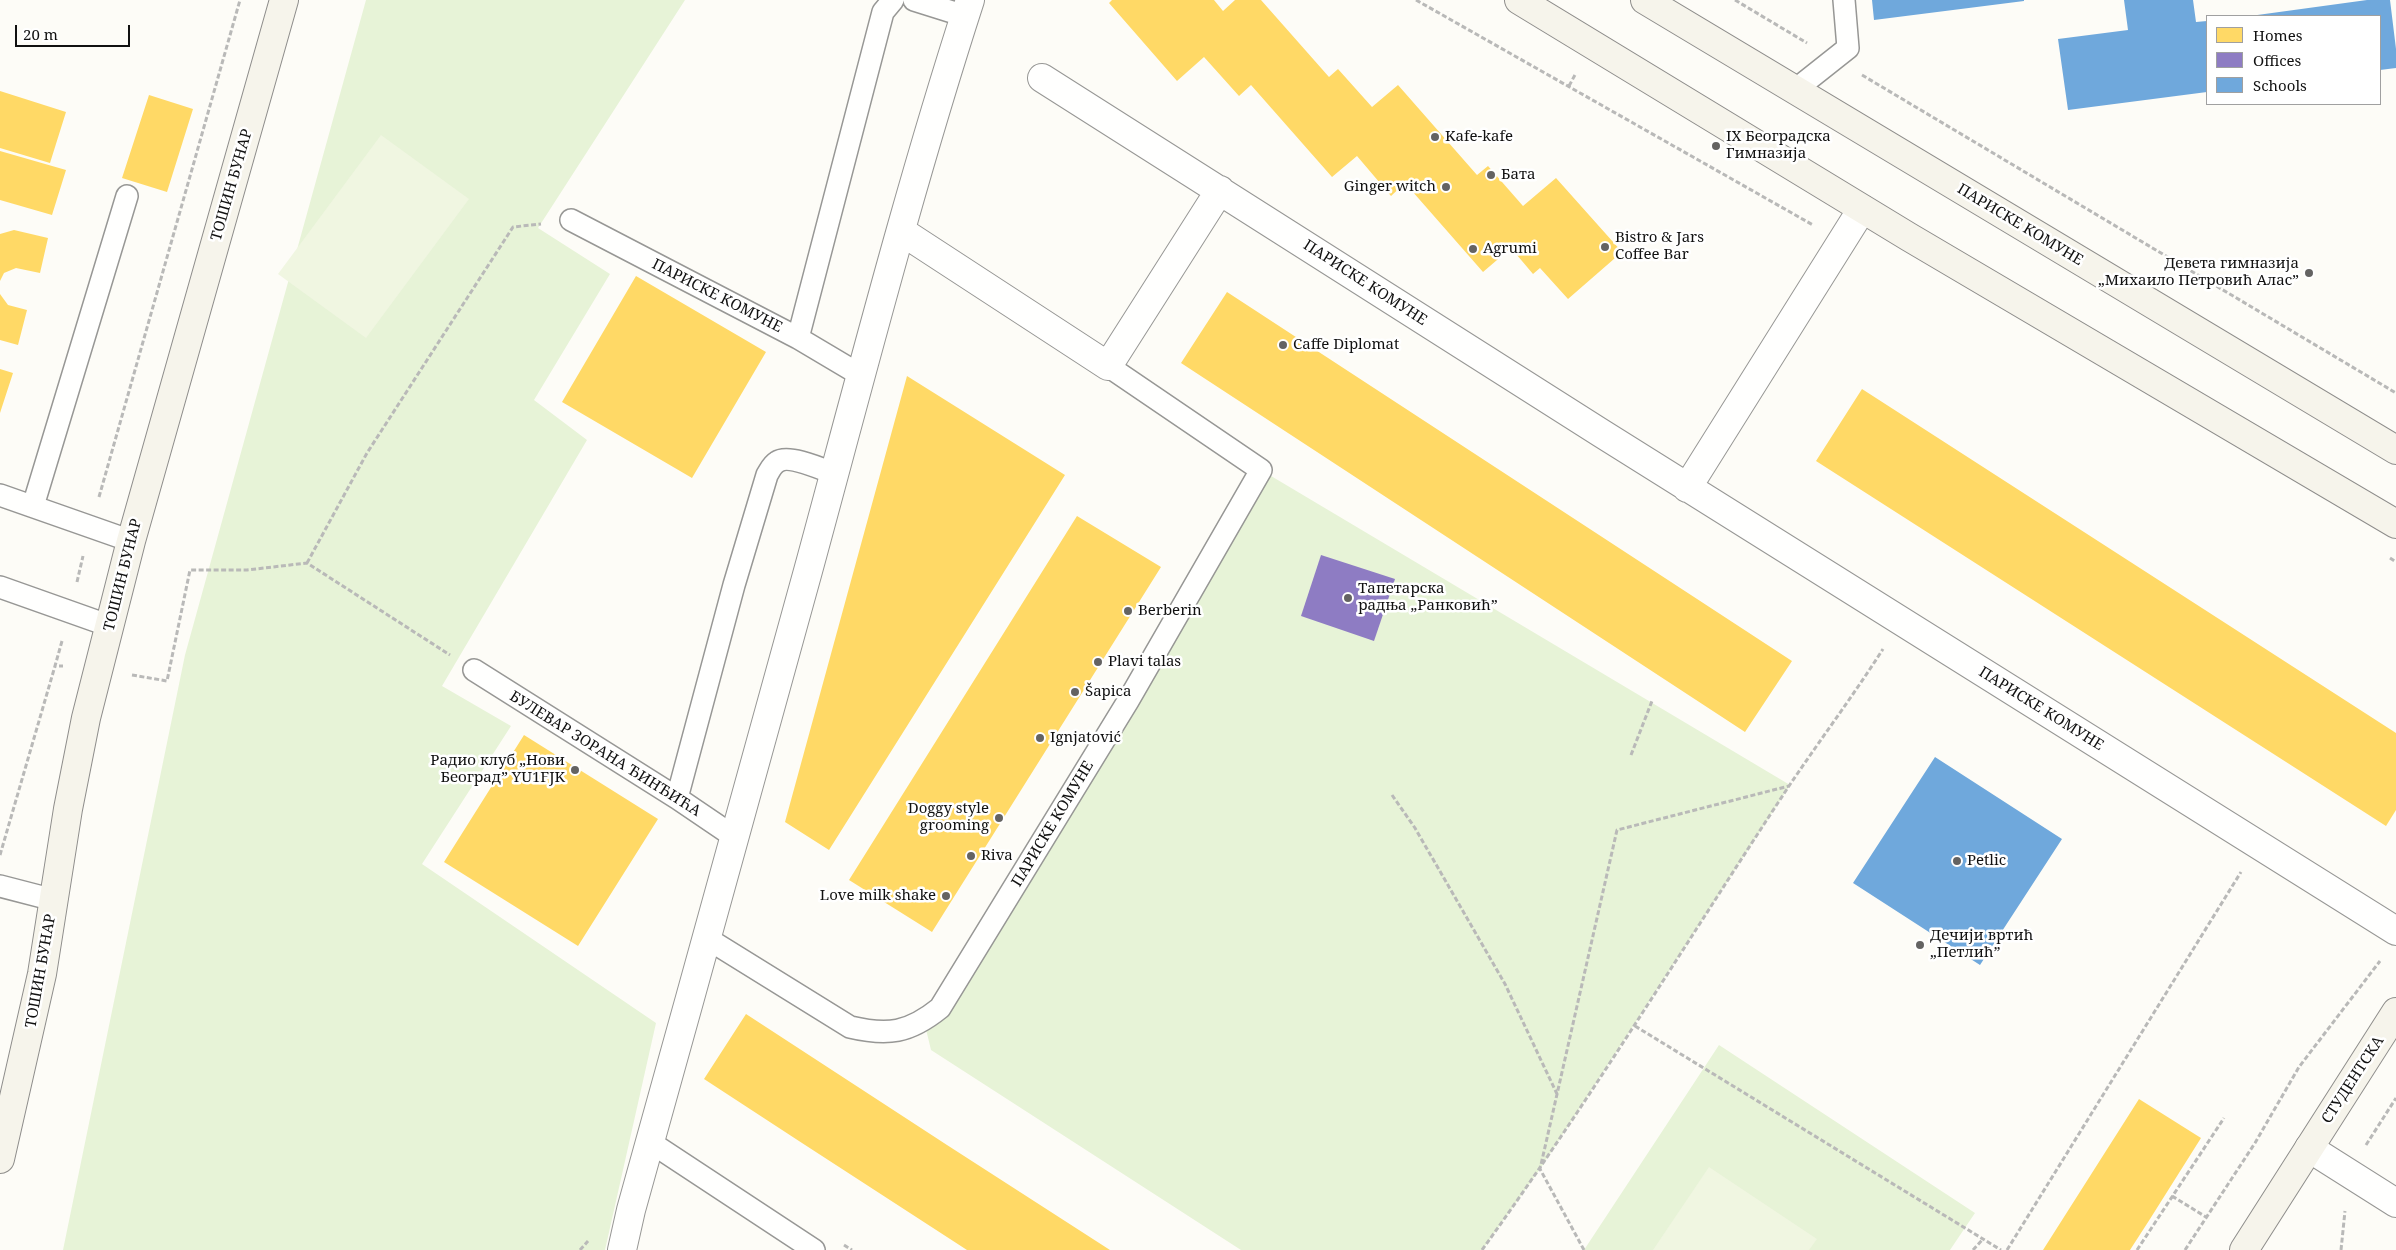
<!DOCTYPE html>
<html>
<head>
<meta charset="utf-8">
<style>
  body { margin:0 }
  #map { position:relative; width:2396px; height:1250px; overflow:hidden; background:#fdfcf7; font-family:"Noto Serif",serif }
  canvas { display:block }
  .legend { position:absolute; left:2206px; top:15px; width:175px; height:90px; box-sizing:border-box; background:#fff; border:1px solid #a0a0a0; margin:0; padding:6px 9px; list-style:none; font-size:15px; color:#111 }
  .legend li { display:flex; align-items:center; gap:10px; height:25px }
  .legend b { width:25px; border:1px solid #a0a0a0 }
  .scale { position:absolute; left:15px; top:25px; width:115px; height:22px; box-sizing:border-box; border:2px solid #111; border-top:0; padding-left:6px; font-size:15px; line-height:18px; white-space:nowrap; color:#111; -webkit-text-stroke:4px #fff; paint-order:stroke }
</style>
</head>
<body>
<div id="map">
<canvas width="2396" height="1250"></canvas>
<ul class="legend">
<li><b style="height:14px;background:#ffd966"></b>Homes</li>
<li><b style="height:14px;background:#8e7cc3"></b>Offices</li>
<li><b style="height:14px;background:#6fa8dc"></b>Schools</li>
</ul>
<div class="scale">20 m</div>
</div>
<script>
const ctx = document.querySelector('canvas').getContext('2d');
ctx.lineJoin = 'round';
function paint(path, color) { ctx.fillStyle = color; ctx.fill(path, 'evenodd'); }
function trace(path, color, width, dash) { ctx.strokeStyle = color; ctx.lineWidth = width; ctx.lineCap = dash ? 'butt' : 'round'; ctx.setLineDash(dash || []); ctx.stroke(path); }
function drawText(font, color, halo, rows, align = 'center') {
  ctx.font = font + ' "Noto Serif",serif'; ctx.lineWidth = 5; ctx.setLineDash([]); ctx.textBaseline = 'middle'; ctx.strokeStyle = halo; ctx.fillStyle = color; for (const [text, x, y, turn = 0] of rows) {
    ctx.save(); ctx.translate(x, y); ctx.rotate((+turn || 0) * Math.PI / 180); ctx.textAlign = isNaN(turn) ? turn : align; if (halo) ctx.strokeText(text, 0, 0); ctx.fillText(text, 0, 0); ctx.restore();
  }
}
const green = new Path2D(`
  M 366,0 L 685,0 L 538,228 L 610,274 L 534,400 L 587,440 L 442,686 L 511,726 L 422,864 L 656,1023 L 605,1250 L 63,1250 L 185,655 Z
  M 1261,470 L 1790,785 L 1540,1169 L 1482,1250 L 1241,1250 L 931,1050 L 924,1021 Z
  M 1719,1045 L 1975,1213 L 1950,1250 L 1584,1250 Z`);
const pitch = new Path2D(`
  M 381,135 L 469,199 L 366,338 L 278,274 Z
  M 1709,1167 L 1817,1239 L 1809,1250 L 1653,1250 Z`);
const homes = new Path2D(`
  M 1112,0 L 1214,0 L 1223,11 L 1235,0 L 1261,0 L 1329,77 L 1338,69 L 1372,107 L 1398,85 L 1477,175 L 1488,166 L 1523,206 L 1556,178 L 1622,252 L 1568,299 L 1540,268 L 1533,274 L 1511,248 L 1483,272 L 1405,183 L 1391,196 L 1357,156 L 1332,177 L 1251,85 L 1239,96 L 1204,57 L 1177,81 L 1109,3 Z
  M 0,91 L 66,112 L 50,163 L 0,148 Z
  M 149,95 L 193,109 L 167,192 L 122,178 Z
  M 0,151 L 66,170 L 52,215 L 0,200 Z
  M 14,230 L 48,238 L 40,273 L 16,268 L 4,273 L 0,281 L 0,234 Z
  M 636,276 L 766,352 L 692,478 L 562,402 Z
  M 1227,292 L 1792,661 L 1745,732 L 1181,363 Z
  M 0,294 L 8,305 L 27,310 L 18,345 L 0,340 Z
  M 0,369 L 13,373 L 0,413 Z
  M 907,376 L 1065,475 L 829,850 L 785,822 Z
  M 1862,389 L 2396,733 L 2396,810 L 2386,826 L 1816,461 Z
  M 1077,516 L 1161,567 L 932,932 L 849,880 Z
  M 524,735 L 658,819 L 578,946 L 444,862 Z
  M 746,1014 L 947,1145 L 1110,1250 L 967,1250 L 802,1143 L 704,1079 Z
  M 2139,1099 L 2201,1138 L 2150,1219 L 2130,1250 L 2043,1250 Z`);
const offices = new Path2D(`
  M 1321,555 L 1395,579 L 1374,641 L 1301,616 Z`);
const schools = new Path2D(`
  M 1872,0 L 2024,0 L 2024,1 L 1874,20 Z
  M 2124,0 L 2193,0 L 2196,22 L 2207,21 L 2207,92 L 2068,110 L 2058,39 L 2128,30 Z
  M 2367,0 L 2390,0 L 2396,49 L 2396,68 L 2380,70 L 2380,16 L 2250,16 Z
  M 1935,757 L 2062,839 L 1980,965 L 1853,883 Z`);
const path = new Path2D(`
  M 1416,0 L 1813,225
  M 1735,0 L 1807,43
  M 1862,75 L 2396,393
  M 1569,86 L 1576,73
  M 99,497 L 240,0
  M 2390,558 L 2396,562
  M 307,563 L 367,453 L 513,227 L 541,224
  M 77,582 L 83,556
  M 62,641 L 55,666 L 63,666
  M 132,675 L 167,681 L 190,570 L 247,570 L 307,563 L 450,655
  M 1631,755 L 1652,701
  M 1392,795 L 1415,828 L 1505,984 L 1557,1094
  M 0,855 L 55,666
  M 1635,1026 L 2001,1250
  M 2366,1145 L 2396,1098
  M 2172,1196 L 2206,1217
  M 844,1245 L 852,1250
  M 580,1250 L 588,1241
  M 1482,1250 C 1591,1099 1687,941 1789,786 C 1820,740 1853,696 1883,649
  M 1584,1250 L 1540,1169 L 1617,830 L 1789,786
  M 1973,1250 L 1983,1239
  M 2007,1250 L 2241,872
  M 2137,1250 L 2224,1118
  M 2185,1250 L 2255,1143 L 2299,1067 L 2380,961
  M 2341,1250 L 2345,1211`);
const lane = new Path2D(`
  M 914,0 L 965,16
  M 1795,90 L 1848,48 L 1844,0
  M 571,220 L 798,338 L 862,376
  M 798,338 L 883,12 L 893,0
  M 0,495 L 131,541
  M 33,506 L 127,196
  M 0,587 L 110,626
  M 474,670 L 677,798 L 736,838
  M 677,798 L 734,585 L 767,475 C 770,470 772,465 777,462 C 788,454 822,469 835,474
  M 0,886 L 54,900
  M 708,939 L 850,1027 C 888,1036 909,1033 940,1008 L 1128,701 L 1261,470 L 1108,366
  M 650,1142 L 814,1250`);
const street = new Path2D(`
  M 1042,78 L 1601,433 L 2396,931
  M 901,231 L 1108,366 L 1220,190
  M 1687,488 L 1862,209
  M 2309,1148 L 2396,1203
  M 622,1250 L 631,1210 C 690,997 750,785 808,571 C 860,380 909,188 970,0`);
const secondary = new Path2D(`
  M 1519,0 L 1909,237 L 2396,524
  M 1645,0 L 2396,450
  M 0,1159 L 42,974 L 68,809 L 86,718 L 131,541 L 284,0
  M 2244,1250 L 2396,1012`);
const markers = [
  [1435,137,5,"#646362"],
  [1716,146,5,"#646362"],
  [1491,175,5,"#646362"],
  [1446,187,5,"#646362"],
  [1605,247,5,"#646362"],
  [1473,249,5,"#646362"],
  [2309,273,5,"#646362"],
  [1283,345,5,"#646362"],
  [1348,598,5,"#646362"],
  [1128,611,5,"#646362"],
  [1098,662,5,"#646362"],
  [1075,692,5,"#646362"],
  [1040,738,5,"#646362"],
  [575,770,5,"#646362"],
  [999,818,5,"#646362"],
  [971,856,5,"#646362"],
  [1957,861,5,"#646362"],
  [946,896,5,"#646362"],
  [1920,945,5,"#646362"]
];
const poiNames = [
  ["Kafe-kafe",1445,137],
  ["IX Београдска",1726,137],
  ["Гимназија",1726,154],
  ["Бата",1501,175],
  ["Ginger witch",1436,187,"right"],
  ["Bistro & Jars",1615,238],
  ["Coffee Bar",1615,255],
  ["Agrumi",1483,249],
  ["Девета гимназија",2299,264,"right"],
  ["„Михаило Петровић Алас”",2299,281,"right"],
  ["Caffe Diplomat",1293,345],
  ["Тапетарска",1358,589],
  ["радња „Ранковић”",1358,606],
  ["Berberin",1138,611],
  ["Plavi talas",1108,662],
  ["Šapica",1085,692],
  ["Ignjatović",1050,738],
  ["Радио клуб „Нови",565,761,"right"],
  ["Београд” YU1FJK",565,778,"right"],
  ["Doggy style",989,809,"right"],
  ["grooming",989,826,"right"],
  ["Riva",981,856],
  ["Petlic",1967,861],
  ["Love milk shake",936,896,"right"],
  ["Дечији вртић",1930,936],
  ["„Петлић”",1930,953]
];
const streetNames = [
  ["ТОШИН БУНАР",232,185,-74],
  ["ПАРИСКЕ КОМУНЕ",2020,225,31],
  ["ПАРИСКЕ КОМУНЕ",1365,283,33],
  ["ПАРИСКЕ КОМУНЕ",717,296,27],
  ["ТОШИН БУНАР",123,575,-76],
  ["ПАРИСКЕ КОМУНЕ",2041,709,32],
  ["БУЛЕВАР ЗОРАНА ЂИНЂИЋА",605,754,32],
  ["ПАРИСКЕ КОМУНЕ",1053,824,-59],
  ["ТОШИН БУНАР",41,971,-80],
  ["СТУДЕНТСКА",2353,1080,-57]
];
paint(green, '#e7f3d7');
paint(pitch, '#f0f6e1');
paint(homes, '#ffd966');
paint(offices, '#8e7cc3');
paint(schools, '#6fa8dc');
trace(lane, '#979795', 24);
trace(street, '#979795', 30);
trace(secondary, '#8e8d8b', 30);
trace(path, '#b9b9b8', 3, [5, 2.5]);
trace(lane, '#fffffe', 21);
trace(street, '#fffffe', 28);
trace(secondary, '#f6f4eb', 28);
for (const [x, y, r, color] of markers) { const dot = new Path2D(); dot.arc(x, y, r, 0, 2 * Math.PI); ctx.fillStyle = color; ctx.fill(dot); trace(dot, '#fff', 2); }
drawText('15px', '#111', '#fff', poiNames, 'left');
drawText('15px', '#111', '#fff', streetNames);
</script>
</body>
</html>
